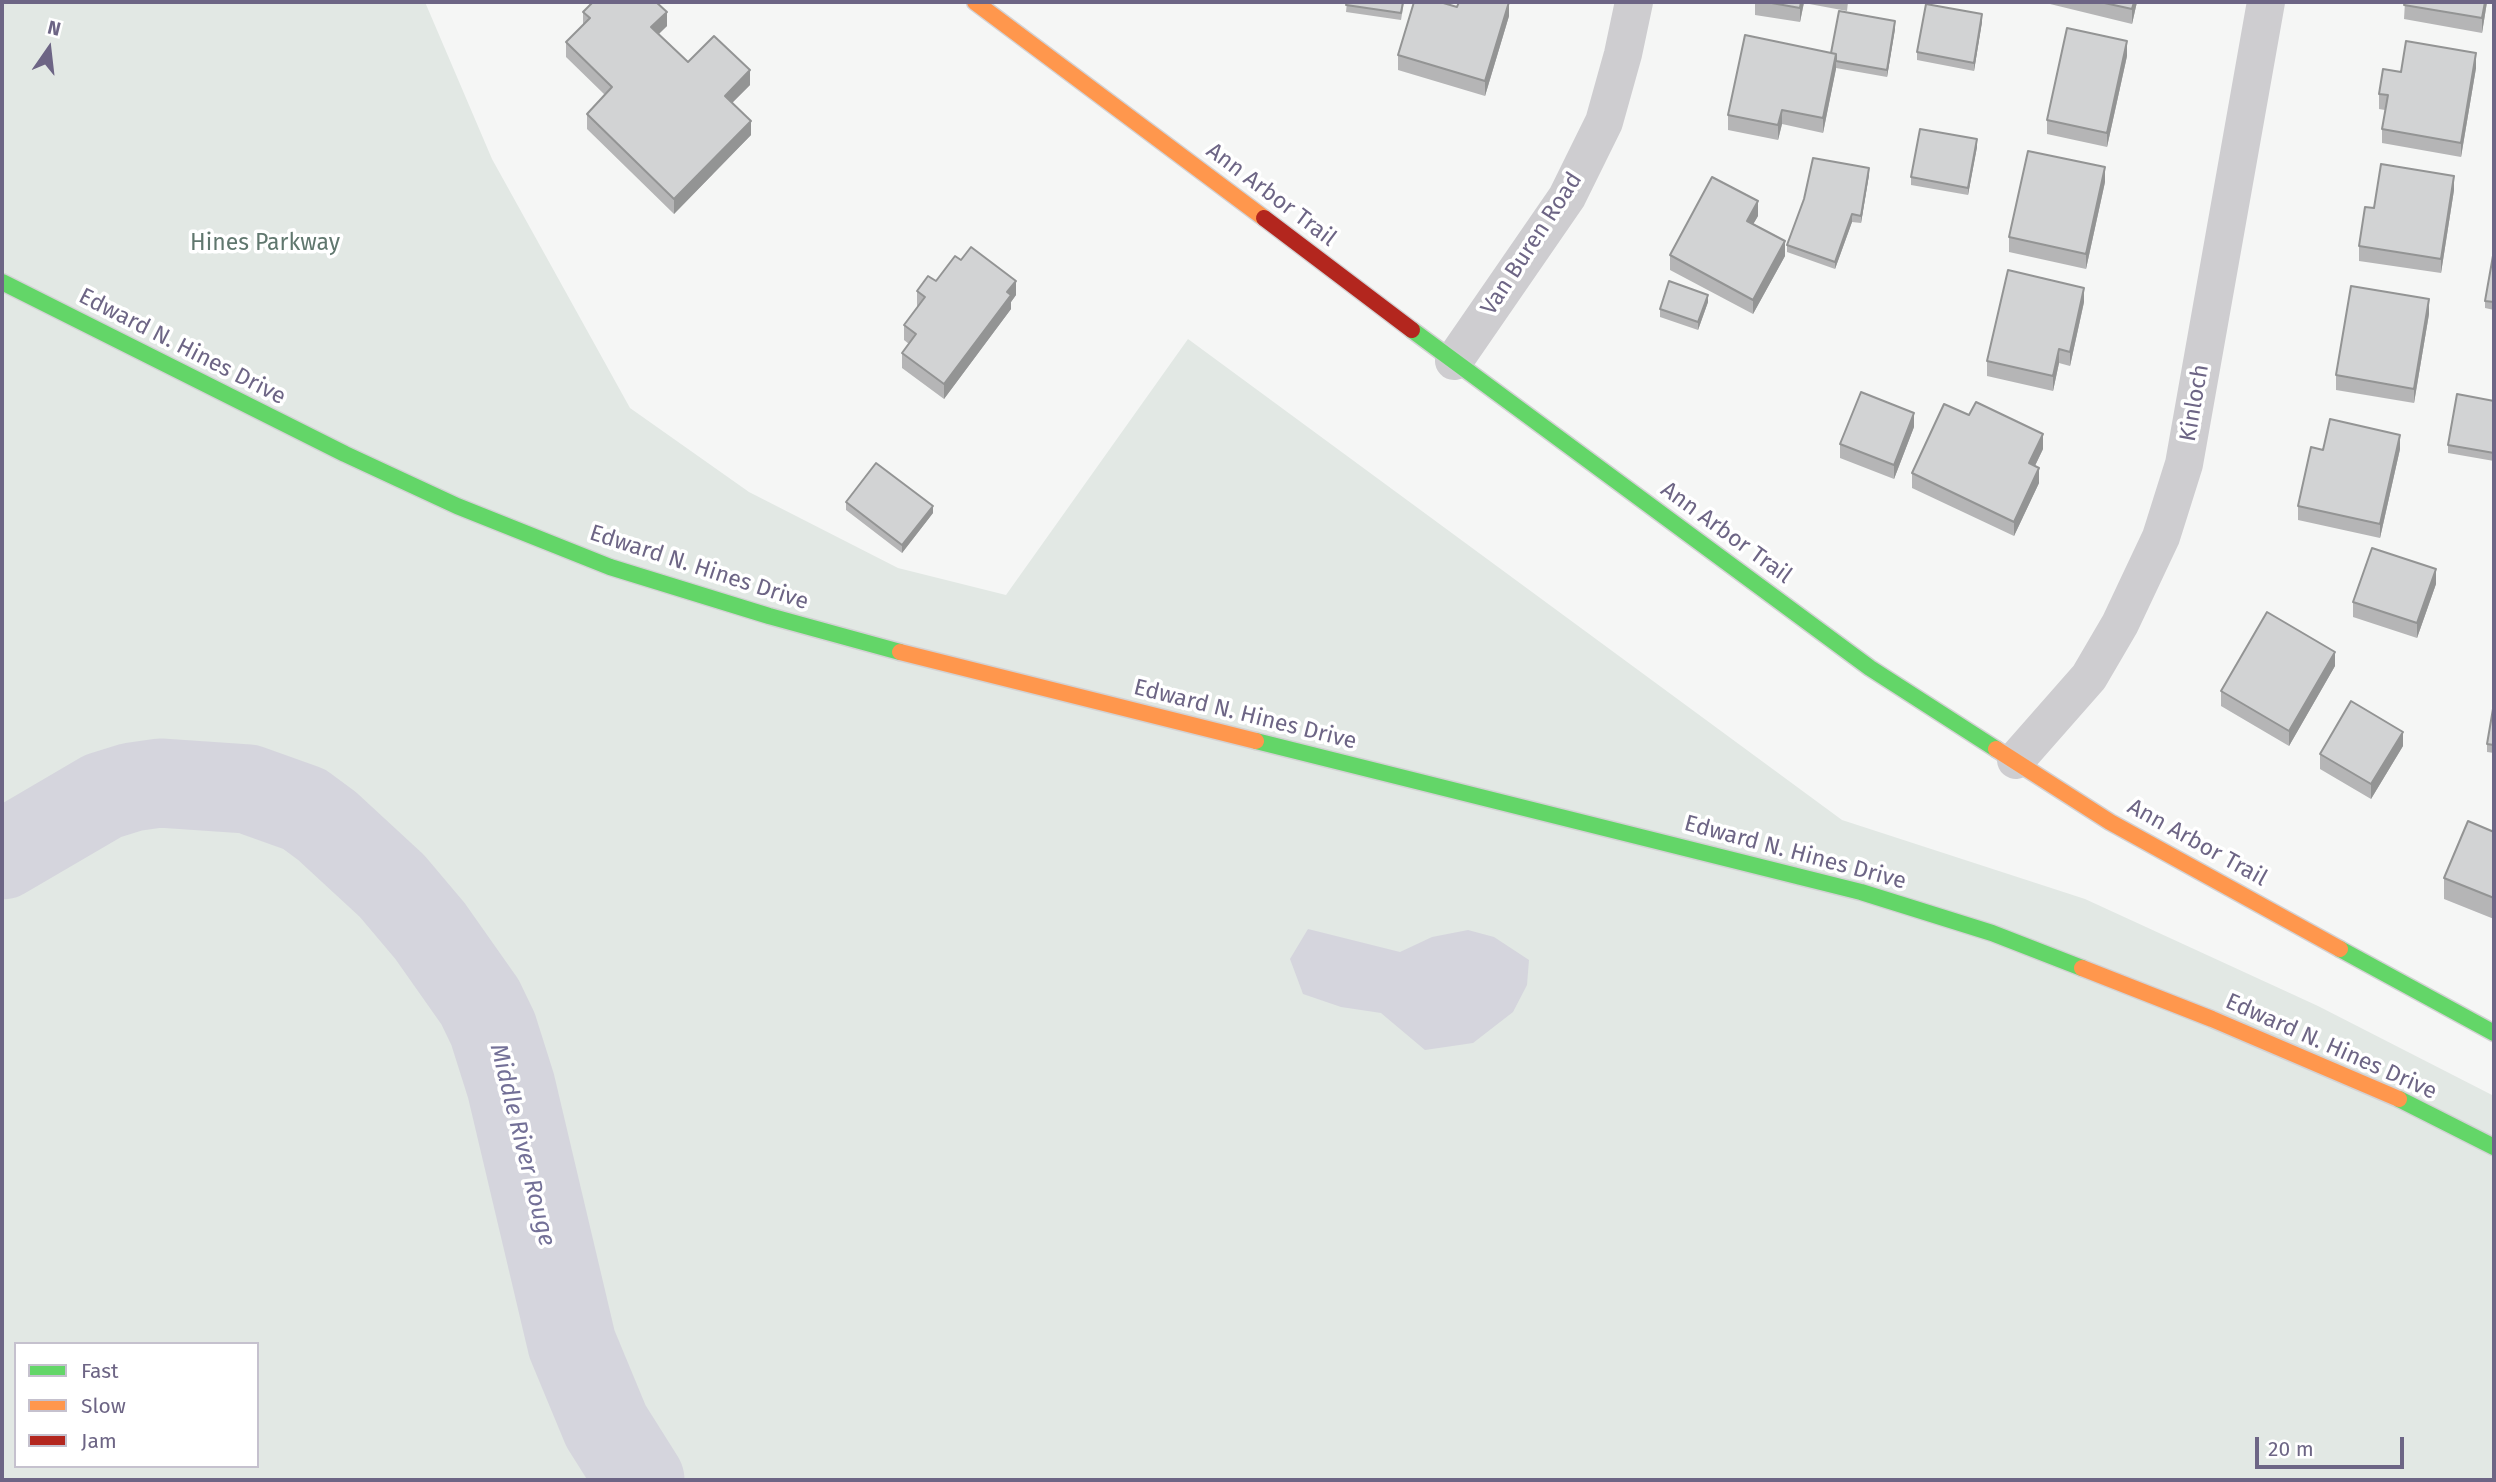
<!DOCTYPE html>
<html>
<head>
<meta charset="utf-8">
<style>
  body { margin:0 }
  #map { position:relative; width:2496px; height:1482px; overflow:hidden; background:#f5f6f5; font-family:"Fira Sans",sans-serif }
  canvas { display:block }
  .frame { position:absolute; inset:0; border:4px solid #6d6585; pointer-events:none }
  .legend { position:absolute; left:14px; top:1342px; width:245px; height:126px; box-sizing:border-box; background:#fff; border:2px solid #c5c1ce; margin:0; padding:9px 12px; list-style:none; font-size:21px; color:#6d6585 }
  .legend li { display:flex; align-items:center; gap:14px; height:35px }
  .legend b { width:35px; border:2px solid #c5c1ce }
  .north { position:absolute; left:14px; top:14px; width:70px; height:70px; -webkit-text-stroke:5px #fff; paint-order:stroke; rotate:14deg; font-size:19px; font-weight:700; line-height:28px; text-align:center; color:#6d6585 }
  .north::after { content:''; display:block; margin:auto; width:24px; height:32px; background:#6d6585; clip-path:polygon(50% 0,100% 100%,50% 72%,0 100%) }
  .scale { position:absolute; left:2255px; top:1437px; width:149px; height:32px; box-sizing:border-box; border:4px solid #6d6585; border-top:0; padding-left:9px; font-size:21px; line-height:24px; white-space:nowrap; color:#6d6585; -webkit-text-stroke:5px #fff; paint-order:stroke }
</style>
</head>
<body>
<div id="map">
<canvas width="2496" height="1482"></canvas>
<div class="frame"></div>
<ul class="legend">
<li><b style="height:9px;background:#63d668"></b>Fast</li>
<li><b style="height:9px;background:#ff974d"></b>Slow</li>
<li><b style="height:9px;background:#b3261e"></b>Jam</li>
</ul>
<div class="north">N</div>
<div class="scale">20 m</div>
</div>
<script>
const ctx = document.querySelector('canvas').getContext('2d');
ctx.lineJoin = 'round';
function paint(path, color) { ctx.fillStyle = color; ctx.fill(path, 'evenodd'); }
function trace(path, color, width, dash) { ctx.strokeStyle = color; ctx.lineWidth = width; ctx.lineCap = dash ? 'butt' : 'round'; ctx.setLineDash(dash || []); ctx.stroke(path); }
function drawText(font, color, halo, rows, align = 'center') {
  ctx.font = font + ' "Fira Sans",sans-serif'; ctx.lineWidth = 7; ctx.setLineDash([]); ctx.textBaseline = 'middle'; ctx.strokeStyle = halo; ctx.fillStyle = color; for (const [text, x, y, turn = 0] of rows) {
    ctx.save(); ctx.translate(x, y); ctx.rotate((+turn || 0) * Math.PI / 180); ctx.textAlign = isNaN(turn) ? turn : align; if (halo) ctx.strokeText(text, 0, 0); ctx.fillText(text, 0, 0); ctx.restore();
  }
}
const green = new Path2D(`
  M 2,2 L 425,2 L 492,159 L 630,408 L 749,492 L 898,568 L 1006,595 L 1188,339 L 1842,820 L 2085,899 L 2318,1006 L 2494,1096 L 2494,1480 L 2,1480 ZM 16,1344 L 257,1344 L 257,1466 L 16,1466 Z`);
const water = new Path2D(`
  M 1308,929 L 1400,952 L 1432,937 L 1468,930 L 1494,937 L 1529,960 L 1527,985 L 1513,1012 L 1473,1043 L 1425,1050 L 1381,1013 L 1341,1007 L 1303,994 L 1290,959 Z`);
const river = new Path2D(`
  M 2,855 L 103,796 L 132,787 L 160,783 L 248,789 L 304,809 L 327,826 L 392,886 L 430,931 L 480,1002 L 493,1029 L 511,1086 L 572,1344 L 606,1426 L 640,1480`);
const street = new Path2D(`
  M 1454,361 L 1567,197 L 1604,122 L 1623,54 L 1634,2
  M 2016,760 L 2089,677 L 2120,624 L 2161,537 L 2184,464 L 2266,2`);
const fast = new Path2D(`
  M 2,282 L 345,454 L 457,506 L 610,567 L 769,616 L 900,652
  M 1412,330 L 1870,668 L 1996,749
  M 1256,741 L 1861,892 L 1992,933 L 2082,968
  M 2340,949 L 2494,1033
  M 2399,1099 L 2494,1147`);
const slow = new Path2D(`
  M 975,2 L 1264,218
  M 900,652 L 1256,741
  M 1996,749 L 2110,822 L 2340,949
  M 2082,968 L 2212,1019 L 2399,1099`);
const jam = new Path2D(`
  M 1264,218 L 1412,330`);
const wall = new Path2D(`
  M 1347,2 L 1404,2 L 1401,20 L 1346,12 Z
  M 1755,2 L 1848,2 L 1847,11 L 1804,3 L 1800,22 L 1755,15 Z
  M 2050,2 L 2137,2 L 2132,24 L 2050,4 Z
  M 2405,2 L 2487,2 L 2482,33 L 2404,19 Z
  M 1457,7 L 1509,16 L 1485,96 L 1398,70 L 1398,55 Z
  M 583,12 L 667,26 L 659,34 L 688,62 L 750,85 L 732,103 L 751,135 L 674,214 L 587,129 L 587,114 L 605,95 L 566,57 L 566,42 L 583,25 Z
  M 1982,22 L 1974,71 L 1917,60 L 1917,52 Z
  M 1895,29 L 1887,77 L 1836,68 L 1823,133 L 1782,124 L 1778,140 L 1728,130 L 1728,115 L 1831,53 Z
  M 2127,56 L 2107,147 L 2047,134 L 2047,120 Z
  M 2476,68 L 2461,157 L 2382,143 L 2382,129 L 2385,110 L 2379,109 L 2379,94 L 2401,72 Z
  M 1977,147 L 1968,195 L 1911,185 L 1911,177 Z
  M 1869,175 L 1861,223 L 1852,222 L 1835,269 L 1787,252 L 1787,245 Z
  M 2105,182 L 2086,269 L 2009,252 L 2009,237 Z
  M 2454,190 L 2441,273 L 2359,261 L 2359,246 L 2374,208 Z
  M 1758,216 L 1753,224 L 1785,256 L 1753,314 L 1670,270 L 1670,255 Z
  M 2494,250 L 2494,310 L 2485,308 L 2485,301 Z
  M 917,291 L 1016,295 L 1011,302 L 1011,309 L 944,399 L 902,368 L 902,353 L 909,344 L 904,340 L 904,325 L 918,307 L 917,306 Z
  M 1708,302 L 1698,330 L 1660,317 L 1660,309 Z
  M 2084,302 L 2070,366 L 2059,363 L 2053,391 L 1987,376 L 1987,361 Z
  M 2429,314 L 2414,403 L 2336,390 L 2336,375 Z
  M 2494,401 L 2494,461 L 2448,453 L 2448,445 Z
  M 1914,427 L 1894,479 L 1840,458 L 1840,444 Z
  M 2043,449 L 2035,466 L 2039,483 L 2014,536 L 1912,488 L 1912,473 Z
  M 2400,449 L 2380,538 L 2298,520 L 2298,506 L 2323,450 Z
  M 846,502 L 933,513 L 902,553 L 846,510 Z
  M 2436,584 L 2417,638 L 2353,617 L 2353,602 Z
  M 2335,666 L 2289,746 L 2221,706 L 2221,691 Z
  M 2494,703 L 2494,753 L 2487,752 L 2487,744 Z
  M 2403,746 L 2371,799 L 2320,769 L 2320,754 Z
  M 2494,832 L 2494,919 L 2444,899 L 2444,878 Z`);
const shadedWall = new Path2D(`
  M 1509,2 L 1509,16 L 1485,96 L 1485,81 Z
  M 1801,2 L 1804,2 L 1800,22 L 1800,8 Z
  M 2134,2 L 2137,2 L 2132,24 L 2132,9 Z
  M 2485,2 L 2487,2 L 2482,33 L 2482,18 Z
  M 667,12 L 667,26 L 651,41 L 651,27 Z
  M 1982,14 L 1982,22 L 1974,71 L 1974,63 Z
  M 1895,21 L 1895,29 L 1887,77 L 1887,70 Z
  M 2127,41 L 2127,56 L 2107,147 L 2107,133 Z
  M 2476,53 L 2476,68 L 2461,157 L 2461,143 Z
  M 1836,54 L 1836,69 L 1823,133 L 1823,118 Z
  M 750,70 L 750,85 L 725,110 L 725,96 Z
  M 1782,110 L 1782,124 L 1778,140 L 1778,125 Z
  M 751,121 L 751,135 L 674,214 L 674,199 Z
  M 1977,139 L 1977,147 L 1968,195 L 1968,188 Z
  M 2105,167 L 2105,182 L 2086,269 L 2086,254 Z
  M 1869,168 L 1869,175 L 1861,223 L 1861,216 Z
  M 2454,176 L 2454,190 L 2441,273 L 2441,259 Z
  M 1758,201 L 1758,216 L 1747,235 L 1747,221 Z
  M 1852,214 L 1852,222 L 1835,269 L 1835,262 Z
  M 1785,241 L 1785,256 L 1753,314 L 1753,300 Z
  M 1016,281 L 1016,295 L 1011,302 L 1011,309 L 944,399 L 944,384 L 1007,292 Z
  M 2084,288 L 2084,302 L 2070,366 L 2070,352 Z
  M 1708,295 L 1708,302 L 1698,330 L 1698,322 Z
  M 2429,299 L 2429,314 L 2414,403 L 2414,389 Z
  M 2059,349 L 2059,363 L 2053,391 L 2053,376 Z
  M 1914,413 L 1914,427 L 1894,479 L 1894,465 Z
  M 2043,434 L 2043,449 L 2029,478 L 2029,463 Z
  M 2400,435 L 2400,449 L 2380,538 L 2380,524 Z
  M 2039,468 L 2039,483 L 2014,536 L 2014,522 Z
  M 933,506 L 933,513 L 902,553 L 902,545 Z
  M 2436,569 L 2436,584 L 2417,638 L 2417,623 Z
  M 2335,652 L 2335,666 L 2289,746 L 2289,731 Z
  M 2403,732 L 2403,746 L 2371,799 L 2371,784 Z`);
const building = new Path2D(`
  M 593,2 L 656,2 L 667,12 L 651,27 L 688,62 L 714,36 L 750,70 L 725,96 L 751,121 L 674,199 L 587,114 L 612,87 L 566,42 L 590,18 L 583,12 Z
  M 1347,2 L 1403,2 L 1401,13 L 1346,5 Z
  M 1414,2 L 1440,2 L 1457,7 L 1459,2 L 1509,2 L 1485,81 L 1398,55 Z
  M 1766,2 L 1801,2 L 1800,8 Z
  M 2100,2 L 2134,2 L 2132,9 Z
  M 2405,2 L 2485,2 L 2482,18 L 2404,5 Z
  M 1926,4 L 1982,14 L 1974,63 L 1917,52 Z
  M 1839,11 L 1895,21 L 1887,70 L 1836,61 L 1836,54 L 1831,53 Z
  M 2067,28 L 2127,41 L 2107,133 L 2047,120 Z
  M 1745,35 L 1836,54 L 1823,118 L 1782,110 L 1778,125 L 1728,115 Z
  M 2406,41 L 2476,53 L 2461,143 L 2382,129 L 2388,95 L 2379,94 L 2383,69 L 2401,72 Z
  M 1920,129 L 1977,139 L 1968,188 L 1911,177 Z
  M 2028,151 L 2105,167 L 2086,254 L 2009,237 Z
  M 1813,158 L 1869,168 L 1861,216 L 1852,214 L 1835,262 L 1787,245 L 1804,199 Z
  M 2381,164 L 2454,176 L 2441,259 L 2359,246 L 2365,207 L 2374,208 Z
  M 1712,177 L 1758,201 L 1747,221 L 1785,241 L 1753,300 L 1670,255 Z
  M 971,247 L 1016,281 L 1007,292 L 1011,295 L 944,384 L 902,353 L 916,334 L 904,325 L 925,297 L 917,291 L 928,276 L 936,281 L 955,256 L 961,260 Z
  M 2494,250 L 2494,302 L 2485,301 Z
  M 2008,270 L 2084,288 L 2070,352 L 2059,349 L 2053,376 L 1987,361 Z
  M 1669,281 L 1708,295 L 1698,322 L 1660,309 Z
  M 2351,286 L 2429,299 L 2414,389 L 2336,375 Z
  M 1861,392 L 1914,413 L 1894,465 L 1840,444 Z
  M 2457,394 L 2494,401 L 2494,453 L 2448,445 Z
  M 1976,402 L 2043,434 L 2029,463 L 2039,468 L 2014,522 L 1912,473 L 1944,404 L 1969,415 Z
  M 2330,419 L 2400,435 L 2380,524 L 2298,506 L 2311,447 L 2323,450 Z
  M 876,463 L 933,506 L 902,545 L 846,502 Z
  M 2372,548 L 2436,569 L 2417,623 L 2353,602 Z
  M 2267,612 L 2335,652 L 2289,731 L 2221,691 Z
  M 2351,701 L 2403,732 L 2371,784 L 2320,754 Z
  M 2494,703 L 2494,745 L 2487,744 Z
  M 2468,821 L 2494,832 L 2494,898 L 2444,878 Z`);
const streetNames = [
  ["Ann Arbor Trail",1271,195,37],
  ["Van Buren Road",1532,244,-57],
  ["Edward N. Hines Drive",182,347,27],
  ["Kinloch",2195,403,-80],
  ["Ann Arbor Trail",1726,533,36],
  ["Edward N. Hines Drive",699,568,18],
  ["Edward N. Hines Drive",1245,715,14],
  ["Ann Arbor Trail",2197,843,29],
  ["Edward N. Hines Drive",1795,853,15],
  ["Edward N. Hines Drive",2331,1047,24]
];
const parkNames = [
  ["Hines Parkway",265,244]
];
const waterNames = [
  ["Middle River Rouge",522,1145,76]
];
paint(green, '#e2e8e4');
paint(water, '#d5d5dd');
trace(river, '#d5d5dd', 89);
trace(fast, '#d3d2d4', 19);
trace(slow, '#d3d2d4', 19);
trace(jam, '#d3d2d4', 19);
trace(street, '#cecdd0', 38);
trace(fast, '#63d668', 16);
trace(slow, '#ff974d', 16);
trace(jam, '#b3261e', 16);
paint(wall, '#b5b5b6');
paint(shadedWall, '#939494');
paint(building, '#d2d3d4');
trace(building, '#939494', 2);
drawText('23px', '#6d6585', '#fff', streetNames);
drawText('23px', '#60776e', '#fff', parkNames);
drawText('italic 24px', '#737097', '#fff', waterNames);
</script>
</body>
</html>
